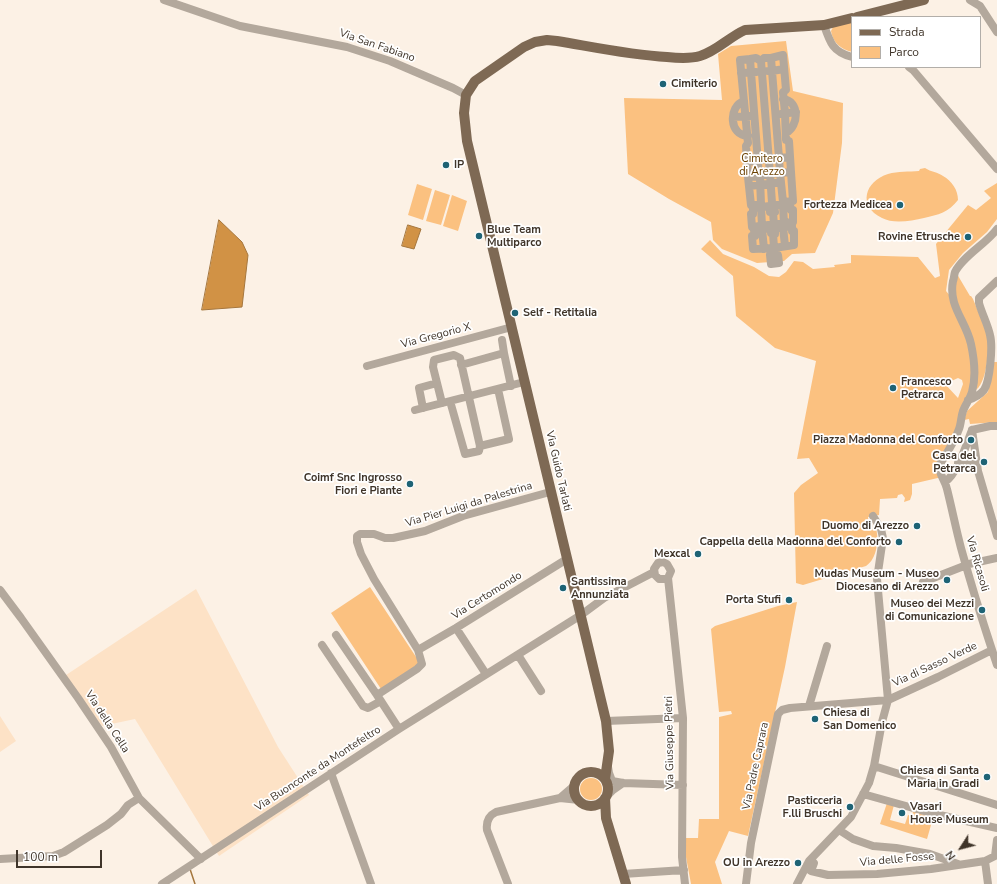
<!DOCTYPE html>
<html>
<head>
<meta charset="utf-8">
<style>
  body { margin:0 }
  #map { position:relative; width:997px; height:884px; overflow:hidden; background:#fcf1e5; font-family:"Nunito Sans",sans-serif }
  canvas { display:block }
  .legend { position:absolute; left:851px; top:16px; width:130px; height:52px; box-sizing:border-box; background:#fff; border:1px solid #b2aea9; margin:0; padding:5px 7px; list-style:none; font-size:12px; color:#3f3429 }
  .legend li { display:flex; align-items:center; gap:8px; height:20px }
  .legend b { width:20px; border:1px solid #b2aea9 }
  .north { position:absolute; left:941px; top:828px; width:40px; height:40px; -webkit-text-stroke:3px #fff; paint-order:stroke; rotate:234deg; font-size:11px; font-weight:700; line-height:16px; text-align:center; color:#3f3429 }
  .north::after { content:''; display:block; margin:auto; width:14px; height:18px; background:#3f3429; clip-path:polygon(50% 0,100% 100%,50% 72%,0 100%) }
  .scale { position:absolute; left:16px; top:850px; width:86px; height:18px; box-sizing:border-box; border:2px solid #3f3429; border-top:0; padding-left:5px; font-size:12px; line-height:14px; white-space:nowrap; color:#3f3429; -webkit-text-stroke:3px #fff; paint-order:stroke }
</style>
</head>
<body>
<div id="map">
<canvas width="997" height="884"></canvas>
<ul class="legend">
<li><b style="height:5px;background:#7e6954"></b>Strada</li>
<li><b style="height:11px;background:#fbc180"></b>Parco</li>
</ul>
<div class="north">N</div>
<div class="scale">100 m</div>
</div>
<script>
const ctx = document.querySelector('canvas').getContext('2d');
ctx.lineJoin = 'round';
function paint(path, color) { ctx.fillStyle = color; ctx.fill(path, 'evenodd'); }
function trace(path, color, width, dash) { ctx.strokeStyle = color; ctx.lineWidth = width; ctx.lineCap = dash ? 'butt' : 'round'; ctx.setLineDash(dash || []); ctx.stroke(path); }
function drawText(font, color, halo, rows, align = 'center') {
  ctx.font = font + ' "Nunito Sans",sans-serif'; ctx.lineWidth = 3.5; ctx.setLineDash([]); ctx.textBaseline = 'middle'; ctx.strokeStyle = halo; ctx.fillStyle = color; for (const [text, x, y, turn = 0] of rows) {
    ctx.save(); ctx.translate(x, y); ctx.rotate((+turn || 0) * Math.PI / 180); ctx.textAlign = isNaN(turn) ? turn : align; if (halo) ctx.strokeText(text, 0, 0); ctx.fillText(text, 0, 0); ctx.restore();
  }
}
const built = new Path2D(`
  M 196,589 L 278,747 L 309,795 L 219,856 L 135,719 L 102,726 L 63,677 Z
  M 0,716 L 16,741 L 0,752 Z`);
const green = new Path2D(`
  M 852,22 L 852,52 C 841,49 833,43 831,31 L 833,27 Z
  M 786,41 L 793,91 L 843,103 L 842,143 L 833,213 L 815,253 L 792,254 L 784,261 L 757,263 L 722,249 L 713,240 L 711,222 L 669,199 L 628,174 L 624,98 L 722,100 L 718,54 L 731,46 Z
  M 925,168 C 931,172 938,172 943,176 C 952,181 958,190 958,200 C 949,212 938,215 924,218 C 911,221 893,224 882,218 C 857,206 865,181 888,174 C 898,171 909,172 919,171 L 920,169 Z
  M 997,183 L 997,219 L 987,232 L 963,253 L 949,270 L 946,291 L 952,298 L 966,328 L 974,382 L 946,455 L 942,477 L 912,484 L 912,494 L 910,500 L 904,502 L 905,498 L 902,494 L 898,495 L 897,498 L 880,499 L 879,515 L 868,517 L 869,529 L 876,528 C 879,540 877,559 866,566 L 803,585 L 796,583 L 794,493 L 801,485 L 818,473 L 809,458 L 797,459 L 816,361 L 775,348 L 736,316 L 733,276 L 701,249 L 710,240 L 723,254 L 754,267 L 769,276 L 779,277 L 786,272 L 794,261 L 803,262 L 813,269 L 835,267 L 834,265 L 851,263 L 851,255 L 918,257 L 935,278 L 940,276 L 936,244 L 968,205 L 976,210 L 991,198 L 984,191 ZM 958,378 L 962,380 L 963,384 L 958,398 L 945,384 Z
  M 417,184 L 432,189 L 423,220 L 408,215 Z
  M 435,190 L 450,195 L 441,225 L 426,221 Z
  M 452,195 L 467,201 L 458,231 L 443,226 Z
  M 957,274 L 970,296 L 971,296 L 973,299 C 978,311 983,323 987,335 C 990,347 987,386 974,391 L 976,367 L 957,306 L 954,290 Z
  M 992,362 L 997,362 L 997,422 L 970,424 L 969,419 L 964,420 L 967,411 L 988,392 Z
  M 370,587 L 420,663 L 381,689 L 331,613 Z
  M 797,602 L 785,667 L 748,836 L 729,831 L 715,862 L 722,884 L 691,884 L 686,857 L 686,838 L 698,838 L 699,819 L 719,819 L 719,717 L 732,714 L 731,711 L 719,712 L 711,629 L 715,626 L 778,606 Z
  M580 789a11 11 0 1 1 22 0a11 11 0 1 1-22 0Z
  M 887,803 L 894,805 L 890,820 L 905,824 L 908,815 L 912,816 L 913,811 L 933,818 L 927,839 L 880,824 Z`);
const water = new Path2D(`
  M 219,220 L 242,242 L 248,255 L 242,307 L 202,310 Z
  M 408,225 L 421,229 L 414,249 L 402,246 Z`);
const stream = new Path2D(`
  M 190,869 L 195,884`);
const minor = new Path2D(`
  M 164,0 L 240,26 L 347,47 L 390,61 L 453,88 L 466,95
  M 970,0 L 980,6 L 997,32
  M 824,25 C 830,43 833,52 852,57
  M 771,58 L 764,58 L 761,61 L 756,58 L 750,59 L 759,176 L 770,174 L 772,203
  M 750,59 L 740,60 L 748,143 L 746,146 L 748,177 L 759,176
  M 761,61 L 770,174 L 780,173 L 783,202
  M 909,67 L 913,70 L 997,169
  M 784,69 L 772,71 L 771,58 L 783,55 L 786,90 L 783,92 L 785,113 L 786,140 L 789,141 L 791,172 L 780,173 L 779,158 L 790,157
  M 768,71 L 772,71 L 779,158 L 774,158
  M 741,73 L 756,72
  M 783,99 C 800,101 799,126 786,133
  M 744,101 C 728,106 729,136 748,136
  M 781,114 L 796,112
  M 733,117 L 750,116
  M 747,162 L 762,160
  M 748,177 L 751,205 L 757,205
  M 760,179 L 761,204
  M 749,186 L 776,183
  M 785,202 L 793,201 L 791,172
  M 783,205 L 784,224
  M 761,207 L 762,226
  M 773,212 L 770,212 L 770,206 L 753,208 L 753,214 L 751,214 L 752,227 L 793,222 L 793,210 L 791,210 L 790,205 L 774,205 L 775,212 L 773,212 L 774,225
  M 783,227 L 785,246
  M 771,228 L 771,233 L 773,233 L 774,248 L 753,249 L 752,236 L 755,236 L 754,230 Z
  M 762,229 L 764,249
  M 997,229 C 986,244 963,256 955,272 C 954,275 954,279 953,281 C 948,306 966,321 971,344 C 974,358 976,378 972,392 C 970,399 965,405 963,411 C 961,417 961,424 959,429 C 955,441 947,453 940,464 C 938,474 945,480 947,489 C 952,509 956,529 961,548 C 972,588 984,626 997,665
  M 773,234 L 775,234 L 775,228 L 792,226 L 792,231 L 794,231 L 794,245 L 774,248 L 774,254 L 770,255 L 771,264 L 779,263 L 778,255 L 774,254
  M 502,340 L 504,353
  M 461,365 L 504,353 L 511,386
  M 367,366 L 512,327
  M 437,383 L 433,367 L 434,360 L 454,355 L 460,358 L 480,446 L 509,439 L 498,389
  M 968,400 C 974,398 980,395 984,390 C 990,381 993,346 990,335 C 988,325 982,314 979,303 L 979,298 L 997,281
  M 450,401 L 465,454 L 479,451 L 480,446
  M 423,408 L 419,388 L 437,383 L 442,403
  M 415,410 L 524,382
  M 972,430 L 978,471 L 997,536
  M 972,430 L 990,426 L 997,426
  M 958,463 L 977,462
  M 945,482 C 958,473 966,445 972,430
  M 969,564 L 997,558
  M 668,578 L 665,579 L 659,579 L 655,575 L 654,569 L 658,563 L 663,562 L 667,564 L 671,571 L 668,578 L 683,718 L 682,857 L 685,884
  M 923,582 L 964,566
  M 0,590 L 21,618 L 78,698 L 111,747 L 139,798 L 201,859
  M 456,628 L 486,674
  M 336,635 L 377,695
  M 322,645 L 363,706 L 368,708 L 381,701
  M 418,650 L 456,628 L 567,559
  M 518,655 L 541,691
  M 809,706 L 827,646
  M 606,721 L 683,718
  M 399,729 L 377,695 L 417,669 L 422,664 L 418,650 L 374,579 L 361,554 L 357,542 L 357,536 L 360,534 L 374,534 L 385,538 L 393,538 L 425,531 L 463,516 L 550,492
  M 874,766 L 997,805
  M 608,767 L 609,773 L 612,781 L 623,783 L 683,785
  M 331,773 L 371,884
  M 863,794 L 931,813 L 997,828
  M 560,798 L 575,785
  M 605,798 L 613,790 L 623,783
  M 839,830 L 853,839 L 873,846 L 896,848 L 930,854 L 958,864
  M 0,859 L 53,856 L 64,852 L 107,825 L 121,814 L 128,805 L 139,798
  M 811,860 L 814,863 L 811,871 L 828,875 L 877,874 L 931,869 L 985,861 L 995,856 L 997,840
  M 985,861 L 988,884
  M 623,874 L 684,870
  M 162,884 L 399,729 L 581,615 L 604,598 L 654,572
  M 508,884 L 487,830 C 486,822 488,816 496,812 L 560,798 L 579,800
  M 746,884 L 751,843 L 778,714 L 782,710 L 790,708 L 888,700 L 938,677 L 992,650
  M 797,884 L 809,861 L 851,817 L 869,783 L 874,766 L 882,722 L 888,700 L 877,579 L 883,538 L 881,529 L 873,516`);
const major = new Path2D(`
  M 857,17 L 924,0
  M574 789a17 17 0 1 1 34 0a17 17 0 1 1-34 0Z
  M 605,779 L 609,751 L 606,721 L 467,141 L 464,113 L 466,95 L 475,81 L 524,47 L 535,42 L 547,40 L 557,41 C 593,47 630,55 667,57 C 677,58 690,59 700,56 C 717,51 729,37 745,30 L 824,25 L 852,18
  M 605,798 L 606,818 L 626,884`);
const markers = [
  [663,84,4,"#1e6375"],
  [446,165,4,"#1e6375"],
  [900,205,4,"#1e6375"],
  [479,236,4,"#1e6375"],
  [968,237,4,"#1e6375"],
  [515,313,4,"#1e6375"],
  [893,388,4,"#1e6375"],
  [971,440,4,"#1e6375"],
  [984,462,4,"#1e6375"],
  [410,484,4,"#1e6375"],
  [917,526,4,"#1e6375"],
  [899,542,4,"#1e6375"],
  [698,554,4,"#1e6375"],
  [947,580,4,"#1e6375"],
  [563,588,4,"#1e6375"],
  [789,600,4,"#1e6375"],
  [982,610,4,"#1e6375"],
  [815,719,4,"#1e6375"],
  [987,777,4,"#1e6375"],
  [850,807,4,"#1e6375"],
  [902,813,4,"#1e6375"],
  [798,863,4,"#1e6375"]
];
const streetNames = [
  ["Via San Fabiano",377,46,19],
  ["Via Gregorio X",436,336,-15],
  ["Via Guido Tarlati",558,471,77],
  ["Via Pier Luigi da Palestrina",469,505,-17],
  ["Via Ricasoli",977,564,74],
  ["Via Certomondo",487,596,-32],
  ["Via di Sasso Verde",935,665,-25],
  ["Via della Cella",107,722,57],
  ["Via Giuseppe Pietri",670,743,-91],
  ["Via Padre Caprara",756,766,-78],
  ["Via Buonconte da Montefeltro",318,769,-33],
  ["Via delle Fosse",897,860,-5]
];
const poiNames = [
  ["Cimiterio",671,84,"left"],
  ["IP",454,165,"left"],
  ["Fortezza Medicea",892,205],
  ["Blue Team",487,230,"left"],
  ["Multiparco",487,243,"left"],
  ["Rovine Etrusche",960,237],
  ["Self - Retitalia",523,313,"left"],
  ["Francesco",901,382,"left"],
  ["Petrarca",901,395,"left"],
  ["Piazza Madonna del Conforto",963,440],
  ["Casa del",976,456],
  ["Petrarca",976,469],
  ["Coimf Snc Ingrosso",402,478],
  ["Fiori e Piante",402,491],
  ["Duomo di Arezzo",909,526],
  ["Cappella della Madonna del Conforto",891,542],
  ["Mexcal",690,554],
  ["Mudas Museum - Museo",939,574],
  ["Diocesano di Arezzo",939,587],
  ["Santissima",571,582,"left"],
  ["Annunziata",571,595,"left"],
  ["Porta Stufi",781,600],
  ["Museo dei Mezzi",974,604],
  ["di Comunicazione",974,617],
  ["Chiesa di",823,713,"left"],
  ["San Domenico",823,726,"left"],
  ["Chiesa di Santa",979,771],
  ["Maria in Gradi",979,784],
  ["Pasticceria",842,801],
  ["F.lli Bruschi",842,814],
  ["Vasari",910,807,"left"],
  ["House Museum",910,820,"left"],
  ["OU in Arezzo",790,863]
];
const parkNames = [
  ["Cimitero",762,159],
  ["di Arezzo",762,172]
];
paint(built, '#fde2c6');
paint(green, '#fbc180');
paint(water, '#d19245');
trace(water, '#a5763d', 1);
trace(stream, '#a5763d', 1.5);
trace(minor, '#b3a89c', 8);
trace(major, '#7e6954', 10);
for (const [x, y, r, color] of markers) { const dot = new Path2D(); dot.arc(x, y, r, 0, 2 * Math.PI); ctx.fillStyle = color; ctx.fill(dot); trace(dot, '#fff', 1.5); }
drawText('11px', '#3f3429', '#fff', streetNames);
drawText('bold 11px', '#3f3429', '#fff', poiNames, 'right');
drawText('11px', '#6a4000', '#fff', parkNames);
</script>
</body>
</html>
